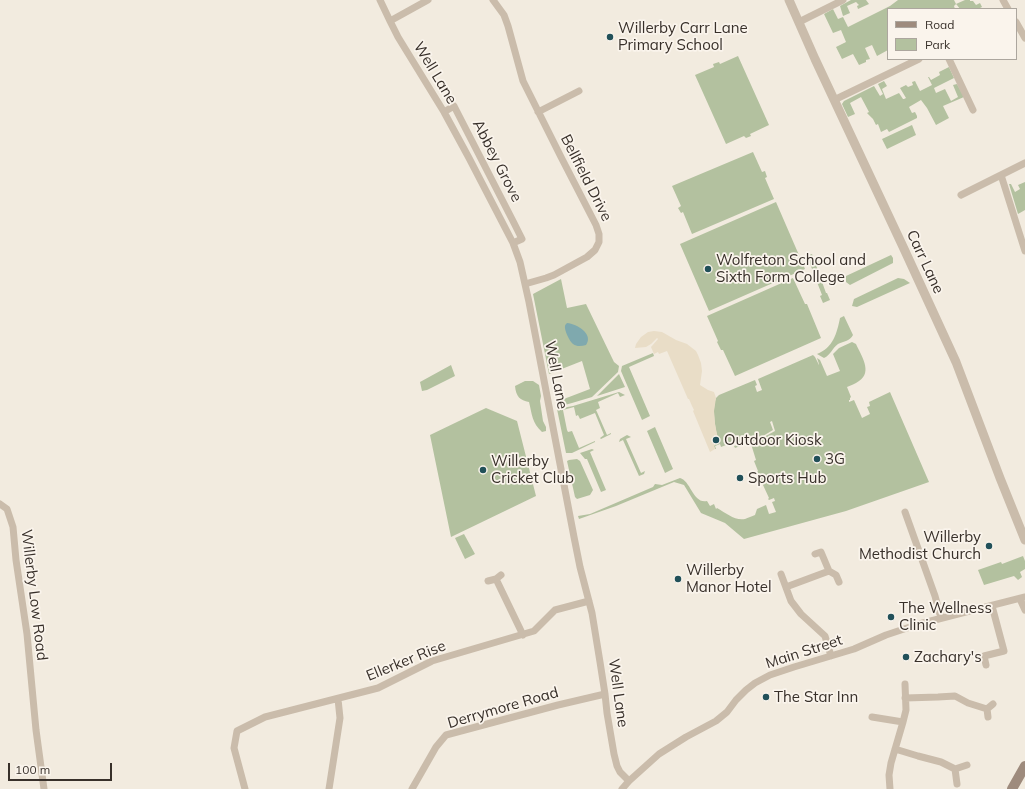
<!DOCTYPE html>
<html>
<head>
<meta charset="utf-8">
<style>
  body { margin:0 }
  #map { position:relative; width:1025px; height:789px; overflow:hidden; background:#f2ebdf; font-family:Mulish,sans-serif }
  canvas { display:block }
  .legend { position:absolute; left:887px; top:8px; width:130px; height:52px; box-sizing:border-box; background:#faf4ec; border:1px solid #aca69e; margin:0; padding:5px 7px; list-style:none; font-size:12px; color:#38302a }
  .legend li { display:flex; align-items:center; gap:8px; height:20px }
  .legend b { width:20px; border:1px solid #aca69e }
  .scale { position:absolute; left:8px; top:763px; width:104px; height:18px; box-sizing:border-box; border:2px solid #38302a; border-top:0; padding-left:5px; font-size:12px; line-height:14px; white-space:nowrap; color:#38302a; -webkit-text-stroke:3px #faf4ec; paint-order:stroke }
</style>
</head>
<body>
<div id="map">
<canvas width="1025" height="789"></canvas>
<ul class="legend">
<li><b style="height:5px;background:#9e8b7d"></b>Road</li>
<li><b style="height:11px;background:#b3c19f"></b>Park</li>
</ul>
<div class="scale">100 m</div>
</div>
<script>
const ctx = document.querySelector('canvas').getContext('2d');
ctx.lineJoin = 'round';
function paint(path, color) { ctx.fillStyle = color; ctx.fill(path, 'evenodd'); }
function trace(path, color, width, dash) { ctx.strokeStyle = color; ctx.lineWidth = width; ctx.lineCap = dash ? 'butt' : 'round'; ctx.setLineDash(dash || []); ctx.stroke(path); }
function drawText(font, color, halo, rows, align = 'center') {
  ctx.font = font + ' Mulish,sans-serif'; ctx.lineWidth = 3.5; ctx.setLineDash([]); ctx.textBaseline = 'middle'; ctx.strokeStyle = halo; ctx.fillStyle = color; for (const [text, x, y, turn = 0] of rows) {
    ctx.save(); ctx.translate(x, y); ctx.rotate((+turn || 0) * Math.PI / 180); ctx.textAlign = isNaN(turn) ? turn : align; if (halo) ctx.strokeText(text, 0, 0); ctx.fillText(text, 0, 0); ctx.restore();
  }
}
const green = new Path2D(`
  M 851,0 L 866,0 L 869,4 L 858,9 L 857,6 L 859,5 L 856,2 L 847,6 L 850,13 L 843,16 L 840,6 Z
  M 898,0 L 954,0 L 956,4 L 965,0 L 970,0 L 970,1 L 973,1 L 976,5 L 980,3 L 982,7 L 980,8 L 980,9 L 960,9 L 957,5 L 956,4 L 954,6 L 955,9 L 888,9 L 888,50 L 877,56 L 872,45 L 865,48 L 870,59 L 866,60 L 866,62 L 859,65 L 853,54 L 842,59 L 836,47 L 846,42 L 841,30 L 833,33 L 824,14 L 833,9 L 838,19 L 843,17 L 848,27 L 890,6 Z
  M 738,56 L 769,125 L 750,134 L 751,136 L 746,138 L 744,136 L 726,144 L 695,75 L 714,67 L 713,64 L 719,62 L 720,64 Z
  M 949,67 L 954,78 L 934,88 L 936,93 L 945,89 L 951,101 L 958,97 L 953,85 L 957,84 L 964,97 L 943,106 L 949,118 L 936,125 L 927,108 L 921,100 L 909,107 L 912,113 L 915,112 L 917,116 L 917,118 L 889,132 L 887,129 L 881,132 L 878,124 L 876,125 L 873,119 L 867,113 L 869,112 L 861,97 L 850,103 L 855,114 L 848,117 L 842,104 L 844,101 L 874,86 L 880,96 L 883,94 L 878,84 L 884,81 L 887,86 L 882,89 L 886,99 L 899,93 L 903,99 L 904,99 L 906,98 L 900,88 L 906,85 L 908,87 L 913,85 L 912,82 L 915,81 L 920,91 L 932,85 L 928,77 L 929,77 L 931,80 L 940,75 L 939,72 Z
  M 912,125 L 916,135 L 887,149 L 882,139 Z
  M 753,152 L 762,172 L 765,171 L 767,177 L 765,178 L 774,199 L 692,234 L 683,212 L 681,213 L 678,208 L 681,206 L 672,186 Z
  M 1025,182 L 1025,210 L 1018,214 L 1009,184 L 1011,184 L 1015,192 L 1020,189 L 1018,185 Z
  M 776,202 L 805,269 L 709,311 L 680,244 Z
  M 812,254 L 826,293 L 827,293 L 830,300 L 823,303 L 820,296 L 822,295 L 807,256 Z
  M 891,255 L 893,258 L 893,263 L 850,285 L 846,282 L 846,276 Z
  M 793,278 L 805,304 L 807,304 L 821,338 L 735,376 L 723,350 L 721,350 L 717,342 L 718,341 L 707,316 Z
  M 898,278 L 904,279 L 910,283 L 857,307 L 852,306 L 854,299 Z
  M 561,279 L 567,308 L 586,304 L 614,362 L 619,366 L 618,372 L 592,397 L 572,403 L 557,407 L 556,402 L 590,389 L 582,361 L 549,374 L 533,294 Z
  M 844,316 L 853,335 C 850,341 844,341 838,344 C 832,348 831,355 824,358 L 817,354 C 833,348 837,333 840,318 Z
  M 852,342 L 856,344 C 861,355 873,372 859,381 C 855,384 851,385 847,387 L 851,397 L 850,398 L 850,400 L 849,400 L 849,402 L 854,400 L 862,418 L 870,414 L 867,407 L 870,406 L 869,402 L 890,392 L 929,482 L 846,511 L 744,539 L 725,523 L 701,513 L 684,485 L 674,482 L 616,506 L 579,519 L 578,516 L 590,514 L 653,487 L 655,484 L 662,485 L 680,478 C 691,481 693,504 707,501 L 710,506 L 714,504 L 716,509 L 717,508 C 726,513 735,521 745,519 C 748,518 752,516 755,515 L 757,509 L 766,505 L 769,514 L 776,512 L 772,502 L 775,501 L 774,498 L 769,500 L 768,499 L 769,498 L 757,472 L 758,471 L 754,461 L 756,460 L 751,444 L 775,431 L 772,421 L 770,422 L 773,430 L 758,439 L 745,445 L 745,444 L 735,448 L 734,446 L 738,445 L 736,441 L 721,447 L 720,444 L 715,446 L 716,449 L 715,449 L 714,446 C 719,437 716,434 715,424 C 714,416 713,406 716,398 L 719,395 L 755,380 L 757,385 L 755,386 L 757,392 L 762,390 L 758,379 L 813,355 L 815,357 L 819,365 L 819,364 L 817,358 L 820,360 L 827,376 L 840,371 L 833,354 L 839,348 Z
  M 653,353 L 654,356 L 629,367 L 650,416 L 642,420 L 621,371 L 622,366 Z
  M 451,365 L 455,376 L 427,390 L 422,391 L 420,382 Z
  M 619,374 L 625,387 L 597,396 Z
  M 525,381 L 533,381 L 539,385 L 541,396 L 540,401 L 543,421 L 546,427 L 546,431 L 542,432 C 532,423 532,414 529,402 C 520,400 516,397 515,386 Z
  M 619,392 L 625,395 L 620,397 L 618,393 L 598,402 L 600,408 L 596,410 L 597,412 L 607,435 L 611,433 L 611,434 L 601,439 L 600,438 L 604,435 L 595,413 L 580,419 L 578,415 L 576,416 L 574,407 L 563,410 L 567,430 L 568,432 L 572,431 L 579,448 L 595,441 L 595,442 L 572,453 L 566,453 L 557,409 L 573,406 Z
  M 486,408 L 517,421 L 536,496 L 451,537 L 430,435 Z
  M 655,427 L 673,469 L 665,473 L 647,431 Z
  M 627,435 L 631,437 L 626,439 L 641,473 L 645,471 L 644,474 L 639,476 L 623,440 L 619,442 L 620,439 Z
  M 592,449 L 594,450 L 590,452 L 606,490 L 601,492 L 587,459 L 585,459 L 580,453 Z
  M 577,459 L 580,461 L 593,490 L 590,495 L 577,499 L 575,497 L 567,461 L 569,460 Z
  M 464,534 L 475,554 L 465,559 L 455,538 Z
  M 1023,556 L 1025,561 L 1025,569 L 1020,572 L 1022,577 L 1018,580 L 1014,576 L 984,585 L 978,570 L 1001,562 L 1002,564 Z`);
const plaza = new Path2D(`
  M 654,331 L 662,332 L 676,340 L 687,344 L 696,351 L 698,355 L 701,363 L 702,371 L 700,385 L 708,390 L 714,392 L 716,398 L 714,411 L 715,424 L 718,439 L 715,438 L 714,441 L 717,442 L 714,446 L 715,449 L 710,452 L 693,411 L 694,410 L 692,406 L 689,399 L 688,399 L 667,351 L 659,354 L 658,352 L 654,354 L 651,347 L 658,339 L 657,338 L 651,344 L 646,347 L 635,348 L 636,344 L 641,337 L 648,332 Z`);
const water = new Path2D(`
  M 567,323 C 577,324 594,334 586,345 C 582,346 577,347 573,344 C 570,342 564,330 565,326 C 565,325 566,324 567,323 Z`);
const minor = new Path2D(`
  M 380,0 L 390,21 L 398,37 L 444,112 L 469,158 L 513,243 L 520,262 L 529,302 L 574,537 L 580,567 L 592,613 L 600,662 L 605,694 L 607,713 L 614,754 L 617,766 L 620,772 L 629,781
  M 493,0 L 504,15 L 508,26 L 523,81 L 561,157 L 596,225 L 599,234 L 599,242 L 595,250 L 587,257 L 554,275 L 546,278 L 525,284
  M 1003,0 L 1008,9
  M 390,21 L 428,0
  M 799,22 L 843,0
  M 1016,22 L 1025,38
  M 949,59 L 973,110
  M 834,100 L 919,59
  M 444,112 L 454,106 L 514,223 L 522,239 L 513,243
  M 538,112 L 579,91
  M 1001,175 L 1025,251
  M 961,195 L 1025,163
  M 0,504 L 7,509 L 13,527 L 16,560 L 27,634 L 36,730 L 44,789
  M 905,512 L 935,596 L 941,618
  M 815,554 L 821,552 L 829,571
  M 781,574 L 791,601 L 801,614 L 825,636 L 831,656
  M 496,579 L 523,635
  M 488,581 L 496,579 L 501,575
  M 786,587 L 829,571 L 836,575 L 839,582
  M 1020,599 L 1025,610
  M 986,665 L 984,656 L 1004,651 L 992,606
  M 905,698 L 938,697 L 955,696 L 968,703 L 987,709
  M 872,717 L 903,722
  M 988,717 L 987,709 L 993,704
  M 895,749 L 918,756 L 941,762 L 955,769
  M 957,784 L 955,769 L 967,765
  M 245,789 L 234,748 L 237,731 L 265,717 L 378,688 L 432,661 L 534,631 L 555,610 L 589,601
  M 329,789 L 340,718 L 338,699
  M 412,789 L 436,747 L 446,735 L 558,705 L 605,694
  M 622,789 L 629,781 L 659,754 L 686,737 L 716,721 L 727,712 L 736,700 L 746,690 L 755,683 L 770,675 L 794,667 L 854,649 L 886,635 L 919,624 L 1025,597
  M 890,789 L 889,775 L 891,763 L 903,722 L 906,710 L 905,684`);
const tertiary = new Path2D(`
  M 789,0 L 815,59 L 905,251 L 956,362 L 1000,478 L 1025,540`);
const secondary = new Path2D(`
  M 1012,789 L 1025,766`);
const markers = [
  [610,37,4,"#215059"],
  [708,269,4,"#215059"],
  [716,440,4,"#215059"],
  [817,459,4,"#215059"],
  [483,470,4,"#215059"],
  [740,478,4,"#215059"],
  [989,546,4,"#215059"],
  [678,579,4,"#215059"],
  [891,617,4,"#215059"],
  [906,657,4,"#215059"],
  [766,697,4,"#215059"]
];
const poiNames = [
  ["Willerby Carr Lane",618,28],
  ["Primary School",618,45],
  ["Wolfreton School and",716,260],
  ["Sixth Form College",716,277],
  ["Outdoor Kiosk",724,440],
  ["3G",825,459],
  ["Willerby",491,461],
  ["Cricket Club",491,478],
  ["Sports Hub",748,478],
  ["Willerby",981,537,"right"],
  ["Methodist Church",981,554,"right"],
  ["Willerby",686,570],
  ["Manor Hotel",686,587],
  ["The Wellness",899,608],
  ["Clinic",899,625],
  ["Zachary's",914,657],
  ["The Star Inn",774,697]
];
const streetNames = [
  ["Well Lane",435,73,59],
  ["Abbey Grove",497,161,63],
  ["Bellfield Drive",586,178,63],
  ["Carr Lane",925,262,65],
  ["Well Lane",556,375,79],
  ["Willerby Low Road",34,595,83],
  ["Main Street",804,652,-18],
  ["Ellerker Rise",406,661,-22],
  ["Well Lane",618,693,82],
  ["Derrymore Road",503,708,-16]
];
paint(green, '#b3c19f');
paint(plaza, '#e9ddc7');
paint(water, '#7fa9ae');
trace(minor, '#cabcab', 7);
trace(tertiary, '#cabcab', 9);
trace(secondary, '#9e8b7d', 10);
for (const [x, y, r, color] of markers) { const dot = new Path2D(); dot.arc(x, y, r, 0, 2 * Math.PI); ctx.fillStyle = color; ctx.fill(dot); trace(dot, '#faf4ec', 1.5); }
drawText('15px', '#38302a', '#faf4ec', poiNames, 'left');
drawText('15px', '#38302a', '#faf4ec', streetNames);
</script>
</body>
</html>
